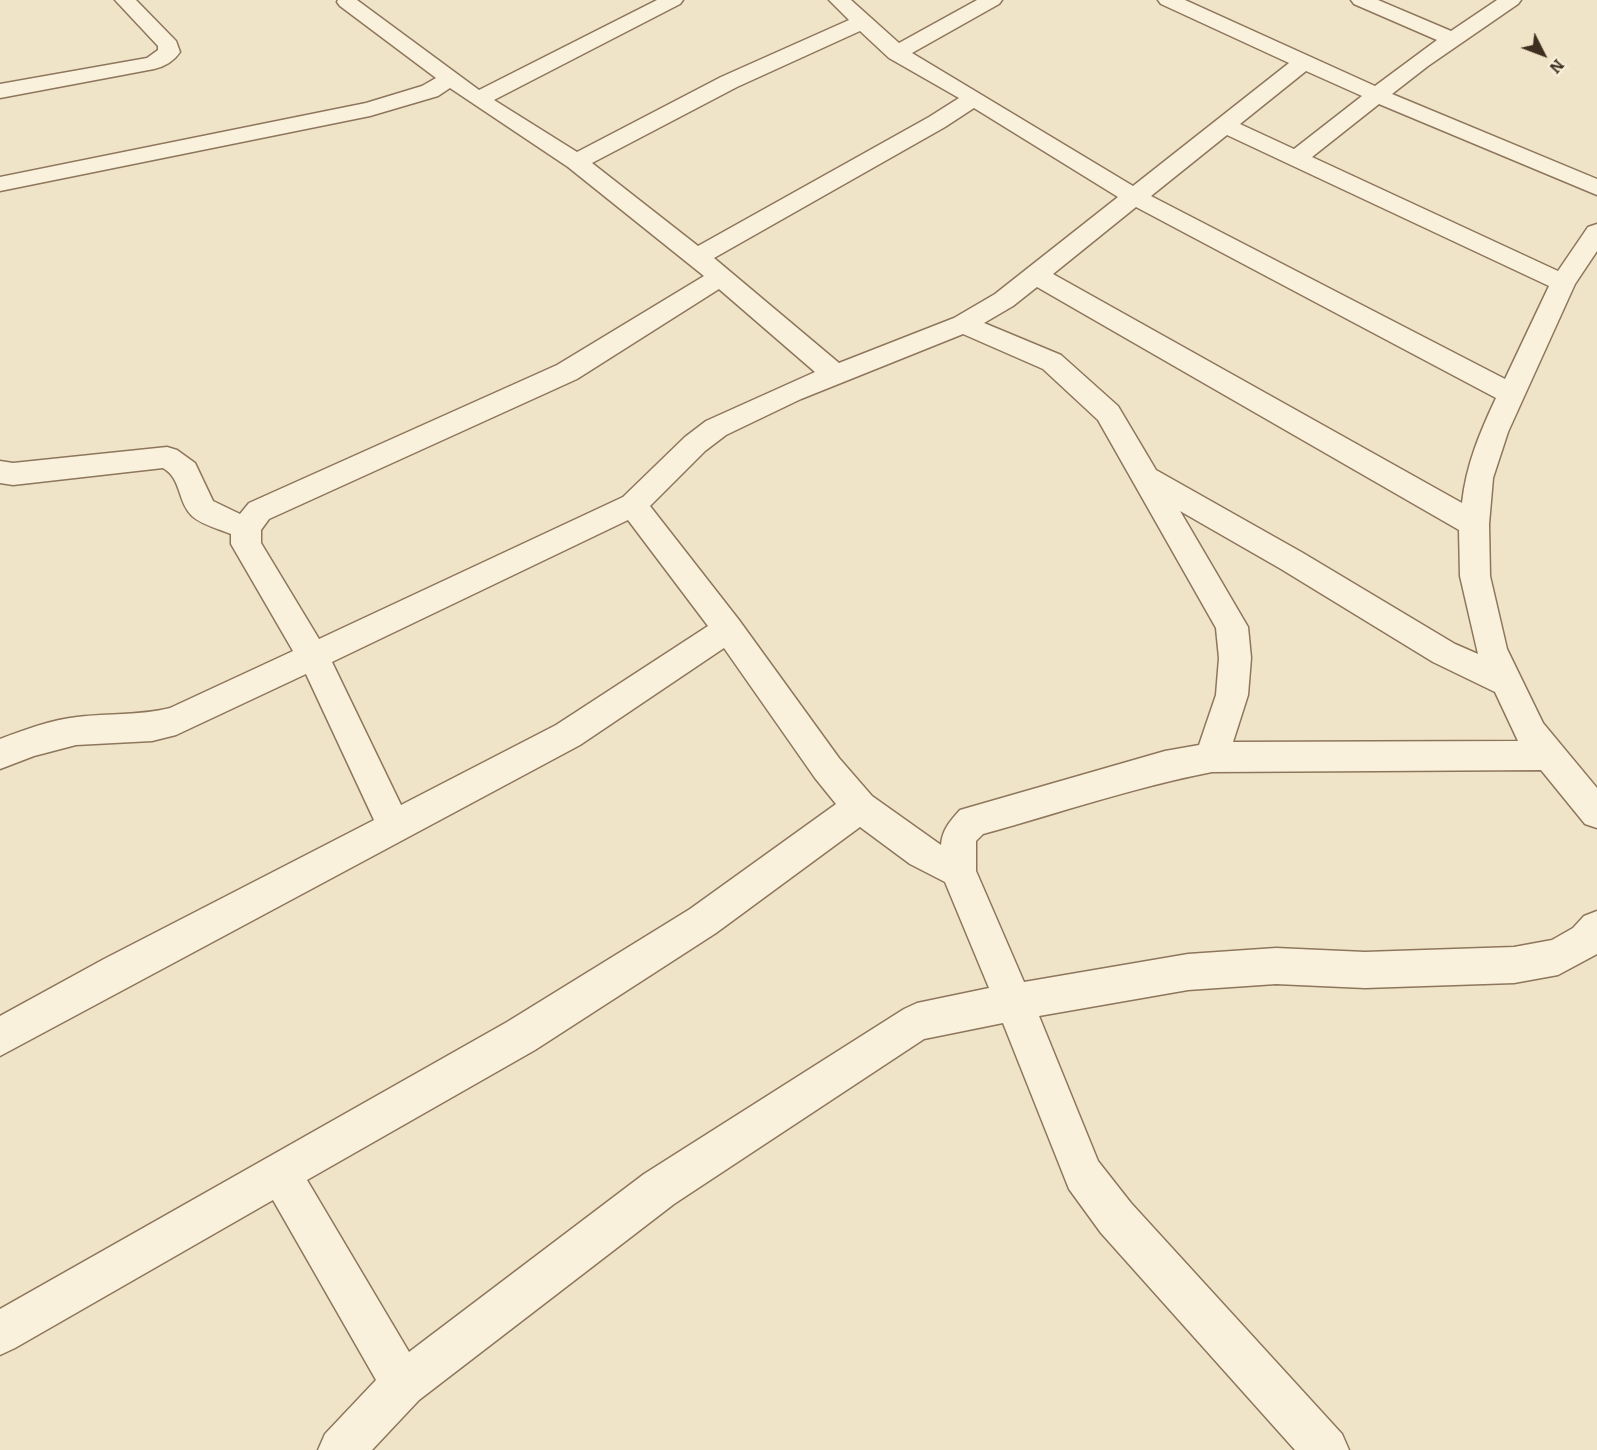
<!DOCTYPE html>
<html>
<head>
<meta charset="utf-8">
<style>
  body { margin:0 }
  #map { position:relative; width:1597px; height:1450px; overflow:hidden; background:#f0e4c8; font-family:Bitter,serif }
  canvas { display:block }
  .north { position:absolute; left:1513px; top:24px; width:60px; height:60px; -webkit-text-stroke:4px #f7eed8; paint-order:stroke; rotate:132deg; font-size:16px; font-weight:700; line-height:24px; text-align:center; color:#3d2e20 }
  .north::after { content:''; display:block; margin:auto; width:21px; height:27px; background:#3d2e20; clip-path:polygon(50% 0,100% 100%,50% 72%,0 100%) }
</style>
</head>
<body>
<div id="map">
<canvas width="1597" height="1450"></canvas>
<div class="north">N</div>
</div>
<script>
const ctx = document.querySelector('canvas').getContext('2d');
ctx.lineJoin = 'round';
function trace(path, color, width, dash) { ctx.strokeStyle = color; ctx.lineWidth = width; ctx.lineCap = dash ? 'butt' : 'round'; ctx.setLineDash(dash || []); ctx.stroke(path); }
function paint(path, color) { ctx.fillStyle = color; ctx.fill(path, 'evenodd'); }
const street = new Path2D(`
  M 115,0 L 136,0 L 176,41 L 180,52 C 174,61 164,67 154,69 L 0,98 L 0,84 L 147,58 L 158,50 L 158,46 Z
  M 338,0 L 357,0 L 479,90 L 657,0 L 683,0 L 680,4 L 494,100 L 577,152 L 721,77 L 849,20 L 829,0 L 851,0 L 899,43 L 977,0 L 1002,0 L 999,4 L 912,53 L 1133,186 L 1289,63 L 1161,4 L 1158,0 L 1185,0 L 1375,86 L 1437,40 L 1354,4 L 1351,0 L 1378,0 L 1451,31 L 1497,0 L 1521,0 L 1518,4 L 1428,66 L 1392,94 L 1597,179 L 1597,195 L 1379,104 L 1312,157 L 1558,271 L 1588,227 L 1597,224 L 1597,251 L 1575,284 L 1508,432 L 1493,478 L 1489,524 L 1490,576 L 1507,649 L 1543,723 L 1597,788 L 1597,828 L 1585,824 L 1541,770 L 1212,772 C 1135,787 1059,813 983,834 L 976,841 L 976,871 L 1024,982 L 1188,954 L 1276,948 L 1365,952 L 1514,947 L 1552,940 L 1573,928 L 1584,916 L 1597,911 L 1597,954 L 1558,975 L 1514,983 L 1365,988 L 1276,984 L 1188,990 L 1039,1016 L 1098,1161 L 1131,1203 L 1342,1434 L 1349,1450 L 1295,1450 L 1101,1233 L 1069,1189 L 1003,1023 L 924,1039 L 674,1204 L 419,1400 L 372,1450 L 318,1450 L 325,1434 L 376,1380 L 273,1200 L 15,1348 L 0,1355 L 0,1309 L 507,1022 L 690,909 L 836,804 L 815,778 L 724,648 L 580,745 L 0,1056 L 0,1016 L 104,959 L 374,820 L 306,674 L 176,735 L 152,741 L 76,745 L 34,756 L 0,769 L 0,739 C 24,730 50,720 77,717 C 108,713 139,716 170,708 L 293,651 L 231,544 L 231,534 C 219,529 202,525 192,516 C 177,501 182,479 163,468 L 13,485 L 0,483 L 0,461 L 13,463 L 167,447 L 177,450 L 195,463 L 213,501 L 240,514 L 249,503 L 557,365 L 704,276 L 568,167 L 450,88 L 438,96 L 370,116 L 0,191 L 0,177 L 366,103 L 422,86 L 436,78 L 340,6 L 337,2 ZM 860,31 L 889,58 L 959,98 L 929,117 L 698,246 L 592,163 L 737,87 ZM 1306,71 L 1362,96 L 1294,149 L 1240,124 ZM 974,108 L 1118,197 L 995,294 L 954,318 L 839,363 L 714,258 L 945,127 ZM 1227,135 L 1549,286 L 1505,379 L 1151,196 ZM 1136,207 L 1496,398 C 1480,432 1466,465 1462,503 L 1053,274 ZM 1037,287 L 1459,530 L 1460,576 L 1478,654 L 1455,644 L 1303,553 L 1156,470 L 1118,406 L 1061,355 L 984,323 L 1013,306 ZM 719,289 L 815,372 L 706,421 L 685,437 L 623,497 L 319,639 L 261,543 L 261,530 L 269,519 L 577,379 ZM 963,334 L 1043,369 L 1098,420 L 1216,628 L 1219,658 L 1216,695 L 1199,745 L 1165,751 L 960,810 C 950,821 942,830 941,845 L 872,796 L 839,758 L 739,620 L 650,506 L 705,451 L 726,435 L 801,399 ZM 1180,511 L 1281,569 L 1433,662 L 1495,692 L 1518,741 L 1233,742 L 1248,695 L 1251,658 L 1248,627 ZM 628,520 L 708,626 L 556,725 L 401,805 L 332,662 ZM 860,827 L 910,864 L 945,882 L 989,988 L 917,1003 L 904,1009 L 644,1174 L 409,1352 L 307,1180 L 535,1050 L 716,933 Z`);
trace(street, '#8d765c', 3);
paint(street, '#faf1dc');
</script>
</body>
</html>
